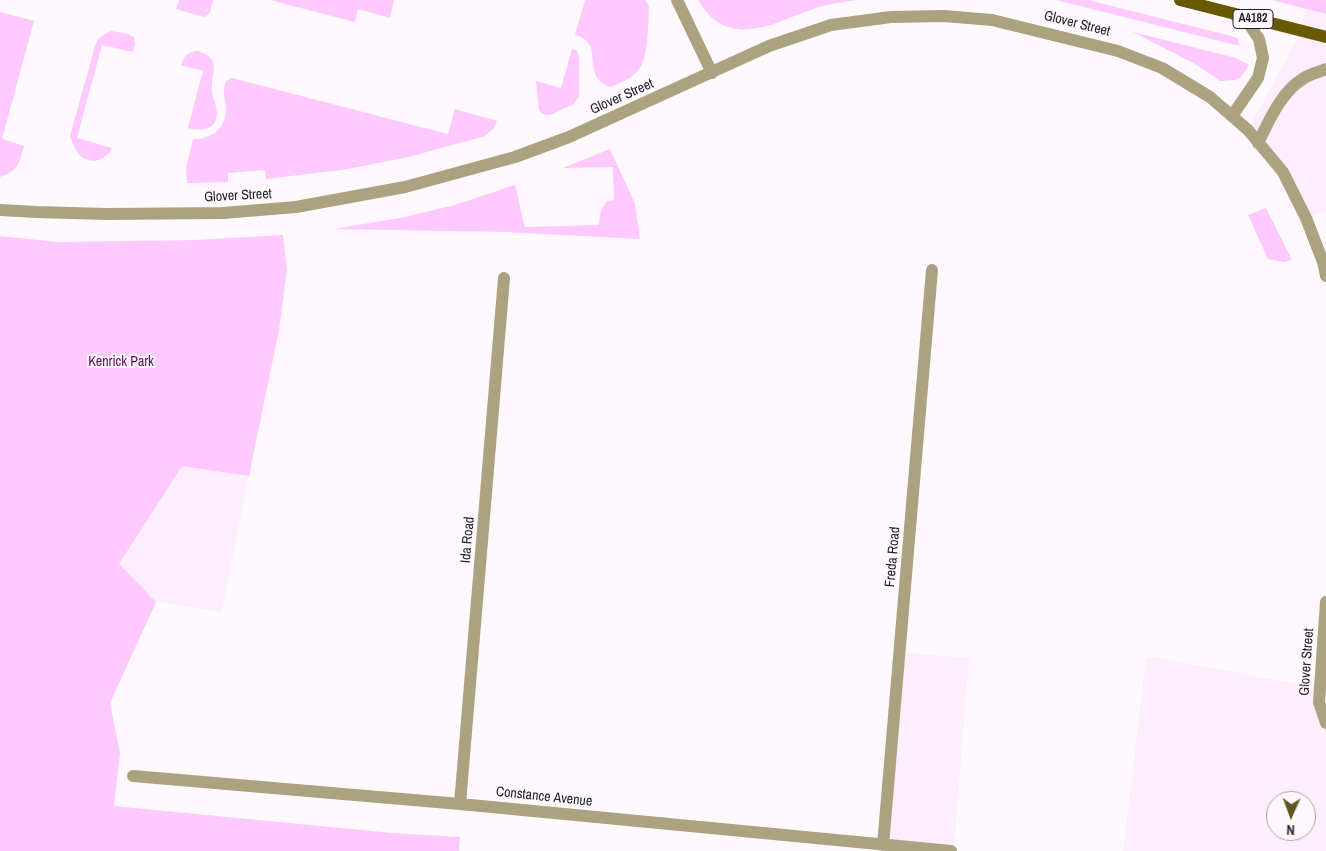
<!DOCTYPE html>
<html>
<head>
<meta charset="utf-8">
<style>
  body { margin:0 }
  #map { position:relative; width:1326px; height:851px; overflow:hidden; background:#fff9fe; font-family:"Archivo Narrow",sans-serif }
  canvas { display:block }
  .north { position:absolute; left:1266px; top:791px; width:50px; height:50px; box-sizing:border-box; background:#fff9fe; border:1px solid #a7a1a6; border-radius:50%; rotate:182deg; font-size:14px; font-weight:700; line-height:20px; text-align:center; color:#231e23 }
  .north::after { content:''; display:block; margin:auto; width:18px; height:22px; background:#615522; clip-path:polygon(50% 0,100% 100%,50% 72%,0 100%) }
</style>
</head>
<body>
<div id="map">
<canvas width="1326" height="851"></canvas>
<div class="north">N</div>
</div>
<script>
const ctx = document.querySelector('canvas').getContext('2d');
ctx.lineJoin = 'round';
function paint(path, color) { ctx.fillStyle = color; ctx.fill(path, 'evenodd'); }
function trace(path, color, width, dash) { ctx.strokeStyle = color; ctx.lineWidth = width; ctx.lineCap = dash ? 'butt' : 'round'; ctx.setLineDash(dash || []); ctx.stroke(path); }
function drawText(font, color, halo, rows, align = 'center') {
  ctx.font = font + ' "Archivo Narrow",sans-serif'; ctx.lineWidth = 4; ctx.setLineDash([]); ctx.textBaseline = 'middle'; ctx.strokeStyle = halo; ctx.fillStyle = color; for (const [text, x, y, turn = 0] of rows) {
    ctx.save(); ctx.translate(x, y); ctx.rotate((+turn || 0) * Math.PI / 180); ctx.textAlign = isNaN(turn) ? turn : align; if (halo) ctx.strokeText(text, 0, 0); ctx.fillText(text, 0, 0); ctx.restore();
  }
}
const built = new Path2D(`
  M 1326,0 L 1326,212 L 1306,218 L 1248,130 L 1301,31 L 1308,5 Z
  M 182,465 L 249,476 L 222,612 L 156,602 L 119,564 Z
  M 900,652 L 969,658 L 954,851 L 883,845 Z
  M 1153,657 L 1320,688 L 1326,723 L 1326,851 L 1123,851 L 1146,658 ZM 1276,801 L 1306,801 L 1306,831 L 1276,831 Z`);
const green = new Path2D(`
  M 179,0 L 213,0 L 210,13 L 204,17 L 176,9 Z
  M 270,0 L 394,0 L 390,18 L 358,9 L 355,22 Z
  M 585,0 L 645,0 L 649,6 C 648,23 649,58 638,71 C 631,79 620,83 611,87 C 579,78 607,43 575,35 Z
  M 698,0 L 857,0 C 845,2 833,3 822,6 C 777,20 730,54 698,0 Z
  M 1056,0 L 1088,0 L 1231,36 L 1237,38 L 1240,46 Z
  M 1271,0 L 1326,0 L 1326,14 Z
  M 0,12 L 34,21 L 2,139 L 24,146 C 19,163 19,171 0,177 Z
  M 111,31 L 128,34 L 134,37 L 135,44 L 133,52 L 102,45 L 77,138 L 112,148 C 107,159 93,165 82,157 C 75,152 73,143 70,136 L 95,46 C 99,37 103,34 111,31 Z
  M 1133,32 L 1236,58 L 1249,65 L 1241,77 L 1234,80 L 1220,81 L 1195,64 Z
  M 572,49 L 577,51 L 579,56 L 579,97 L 574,104 L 550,115 L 543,114 L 539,110 L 536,81 L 561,88 Z
  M 198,51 C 224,60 210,72 212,92 C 212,96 214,99 215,103 C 222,126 208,133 188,128 L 203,71 L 181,65 C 185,55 187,52 198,51 Z
  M 232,78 L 448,134 L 455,109 L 497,121 L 494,128 L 485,136 L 409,157 L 342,170 L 266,179 L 265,170 L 228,173 L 228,182 L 187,183 L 186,168 L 193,139 C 212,139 226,129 226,108 C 225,98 222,91 226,81 Z
  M 610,149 L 635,204 L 640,239 L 506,232 L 334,229 L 405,217 L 455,205 L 515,185 L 525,227 L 599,225 C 600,215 600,209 607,201 L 614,200 L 613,167 L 563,168 Z
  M 1266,208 L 1292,260 L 1284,262 L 1268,259 L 1248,215 Z
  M 283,235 L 287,270 L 279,330 L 249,476 L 182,466 L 119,564 L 156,602 L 110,703 L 120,753 L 114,806 L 392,833 L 460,837 L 459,851 L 0,851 L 0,236 L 58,242 L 196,240 Z`);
const minor = new Path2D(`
  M 677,0 L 712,73
  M 1232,116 L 1258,78 L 1263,58 L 1259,39 L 1249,24 L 1236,16
  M 1258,143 C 1270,119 1281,92 1304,78 C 1310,74 1319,72 1326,69
  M 0,210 L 36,212 L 106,214 L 223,213 L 296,207 L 405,187 L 515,157 L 569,137 L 769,46 L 831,25 L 891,17 L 944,16 L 992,20 L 1118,51 L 1162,68 L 1210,97 L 1248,130 L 1283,172 L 1306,218 L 1323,262 L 1326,276
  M 1326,602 L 1319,702 L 1326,723
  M 133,776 L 460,804 L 951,851
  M 460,804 L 504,278
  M 883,845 L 932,270`);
const primary = new Path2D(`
  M 1180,0 L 1326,37`);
const shields = [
  [1253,19,40]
];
const shieldNames = [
  ["A4182",1253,19]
];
const streetNames = [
  ["Glover Street",1077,24,14],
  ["Glover Street",622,97,-24],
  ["Glover Street",238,196,-3],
  ["Ida Road",468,540,-85],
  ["Freda Road",893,557,-85],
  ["Glover Street",1307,662,-86],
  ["Constance Avenue",544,797,6]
];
const parkNames = [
  ["Kenrick Park",121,362]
];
paint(built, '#fdeefd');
paint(green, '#fec9fe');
trace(minor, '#aba37f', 12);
trace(primary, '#6a5903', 12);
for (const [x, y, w] of shields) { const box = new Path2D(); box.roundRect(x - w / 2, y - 9.5, w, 19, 4); ctx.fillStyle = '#fff9fe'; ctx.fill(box); trace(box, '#231e23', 1); }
drawText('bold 12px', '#231e23', null, shieldNames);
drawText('14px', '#231e23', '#fff9fe', streetNames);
drawText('14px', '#590c5c', '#fff9fe', parkNames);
</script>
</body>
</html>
